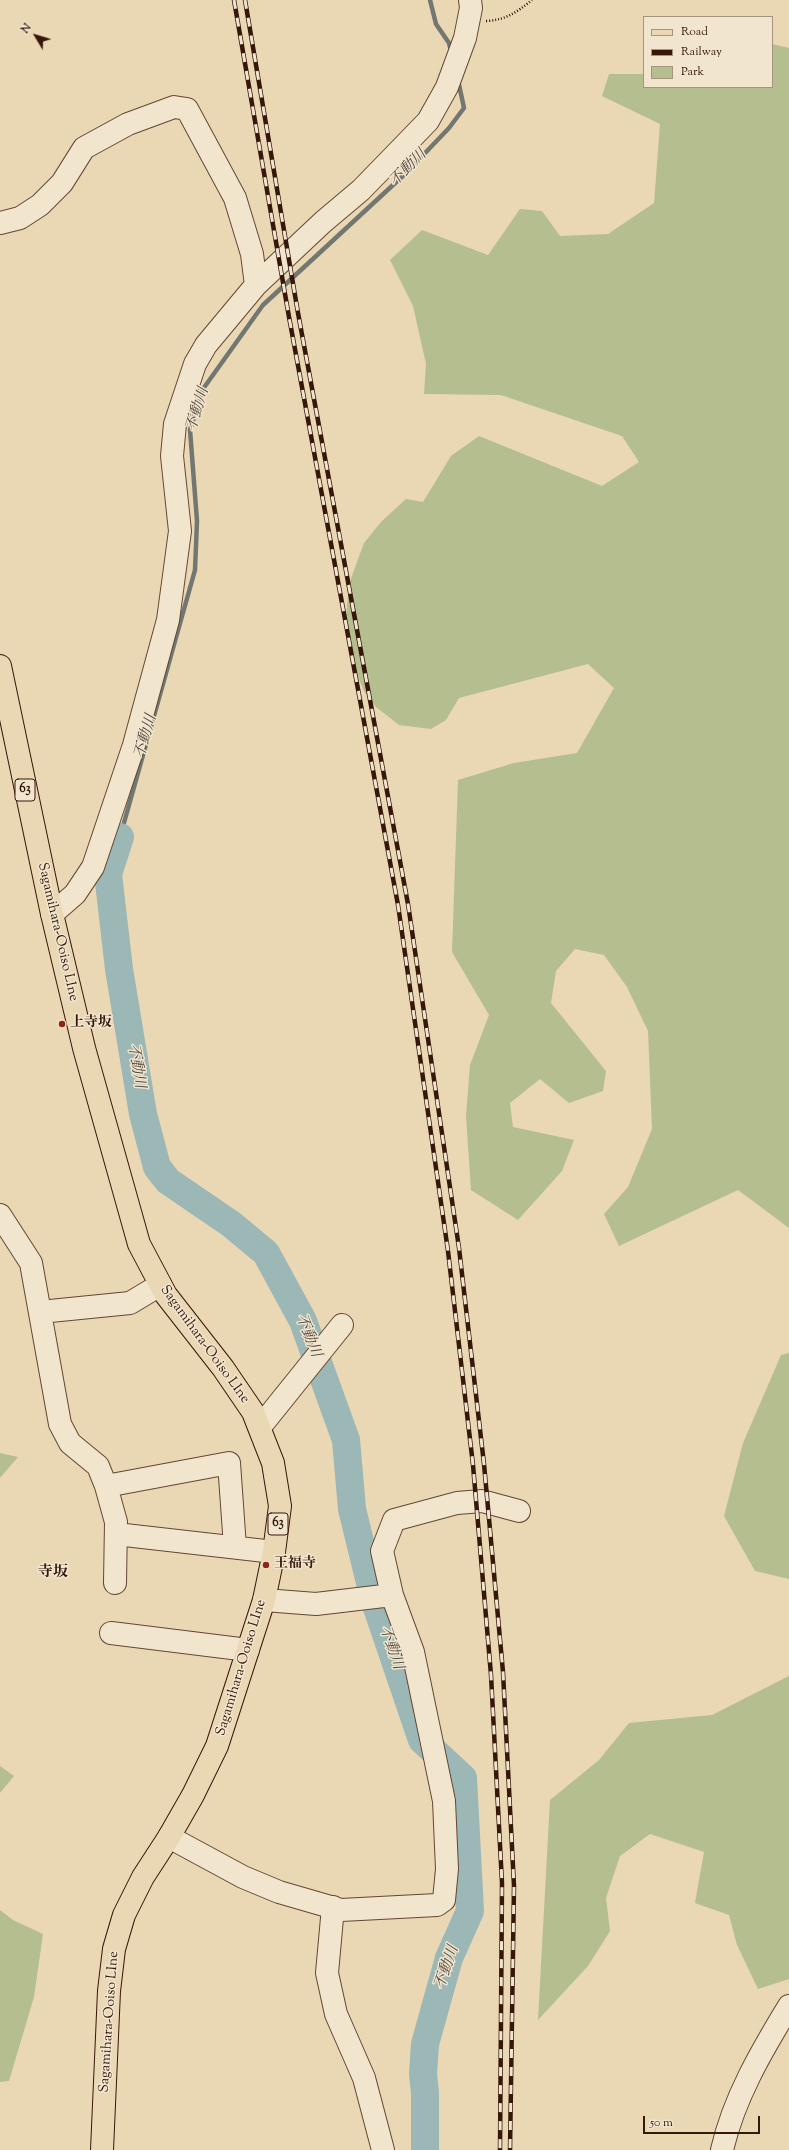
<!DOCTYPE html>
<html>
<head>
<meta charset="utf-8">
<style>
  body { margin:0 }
  #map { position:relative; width:789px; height:2150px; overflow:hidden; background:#ead7b4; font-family:"Sorts Mill Goudy",serif }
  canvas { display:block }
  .legend { position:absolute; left:643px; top:16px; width:130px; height:72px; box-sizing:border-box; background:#f1e5ce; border:1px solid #a69380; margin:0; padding:5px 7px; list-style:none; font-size:12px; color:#36170a }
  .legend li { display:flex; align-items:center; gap:8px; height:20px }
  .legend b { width:20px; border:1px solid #a69380 }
  .north { position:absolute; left:16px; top:16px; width:40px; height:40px; -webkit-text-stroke:3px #f1e5ce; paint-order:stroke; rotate:308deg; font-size:11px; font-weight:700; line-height:16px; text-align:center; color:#36170a }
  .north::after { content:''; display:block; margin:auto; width:14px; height:18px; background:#36170a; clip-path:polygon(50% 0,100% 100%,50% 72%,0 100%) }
  .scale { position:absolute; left:643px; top:2116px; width:117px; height:18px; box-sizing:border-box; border:2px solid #36170a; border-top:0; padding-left:5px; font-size:12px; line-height:14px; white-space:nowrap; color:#36170a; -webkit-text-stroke:3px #f1e5ce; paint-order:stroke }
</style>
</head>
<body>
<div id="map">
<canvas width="789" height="2150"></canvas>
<ul class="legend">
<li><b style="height:5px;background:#ead7b4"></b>Road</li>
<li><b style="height:5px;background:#36170a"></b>Railway</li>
<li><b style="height:11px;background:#b5be8e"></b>Park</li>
</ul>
<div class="north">N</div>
<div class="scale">50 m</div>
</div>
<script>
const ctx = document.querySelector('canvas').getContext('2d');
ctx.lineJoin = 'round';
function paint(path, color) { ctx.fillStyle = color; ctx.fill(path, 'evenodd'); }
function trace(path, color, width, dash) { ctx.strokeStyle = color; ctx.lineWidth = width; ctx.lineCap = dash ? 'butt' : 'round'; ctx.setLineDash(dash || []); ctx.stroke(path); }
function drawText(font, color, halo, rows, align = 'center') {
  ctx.font = font + ' "Sorts Mill Goudy","Noto Serif JP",serif'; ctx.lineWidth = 3; ctx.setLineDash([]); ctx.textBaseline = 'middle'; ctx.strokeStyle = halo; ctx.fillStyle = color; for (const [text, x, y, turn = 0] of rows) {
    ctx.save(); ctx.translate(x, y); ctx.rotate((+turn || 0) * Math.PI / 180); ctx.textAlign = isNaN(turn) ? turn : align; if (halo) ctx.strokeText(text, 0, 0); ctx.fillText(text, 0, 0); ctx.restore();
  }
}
const green = new Path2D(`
  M 772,44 L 789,48 L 789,1228 L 738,1190 L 619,1246 L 604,1214 L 628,1187 L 652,1129 L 648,1031 L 627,987 L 604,955 L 575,949 L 556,971 L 551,1003 L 606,1071 L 603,1091 L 569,1103 L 540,1079 L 510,1103 L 513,1127 L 574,1140 L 562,1171 L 518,1220 L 471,1190 L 466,1116 L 470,1065 L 489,1015 L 452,952 L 458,780 L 514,763 L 577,753 L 614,688 L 588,664 L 459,698 L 446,720 L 431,729 L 399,725 L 376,707 L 364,691 L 350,659 L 345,630 L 349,584 L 364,543 L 381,522 L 406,499 L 423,502 L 451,456 L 479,436 L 602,486 L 639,462 L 622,436 L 501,395 L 424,394 L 426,364 L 413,306 L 390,260 L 422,230 L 488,255 L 520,209 L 542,211 L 560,236 L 608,234 L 654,203 L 660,124 L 602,96 L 609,74 L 644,74 L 644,87 L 772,87 Z
  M 789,1353 L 789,1579 L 755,1571 L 724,1516 L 743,1443 L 781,1355 Z
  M 0,1453 L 18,1457 L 0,1478 Z
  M 789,1676 L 789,1979 L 758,1989 L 737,1945 L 729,1915 L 695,1903 L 704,1852 L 650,1834 L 620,1856 L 606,1898 L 610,1931 L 588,1966 L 538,2020 L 550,1800 L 599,1760 L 629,1723 L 712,1715 Z
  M 0,1766 L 14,1776 L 0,1793 Z
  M 0,1910 L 13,1920 L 43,1934 L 34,1997 L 9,2081 L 0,2082 Z`);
const stream = new Path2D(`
  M 430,0 L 436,24 L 449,43 L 451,51
  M 120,837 L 195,570 L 197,521 L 190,430 L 203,389 L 263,305 L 406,173 L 449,128 L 464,108 L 458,80`);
const river = new Path2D(`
  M 120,837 L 108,874 L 119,969 L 143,1114 L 157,1167 L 168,1181 L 231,1224 L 266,1253 L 303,1321 L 346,1440 L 352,1509 L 374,1599 L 422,1740 L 463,1778 L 470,1911 L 449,1958 L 425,2044 L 423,2074 L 425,2093 L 425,2150`);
const path = new Path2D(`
  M 486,21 C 506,20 517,12 532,0`);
const minor = new Path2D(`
  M 0,223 L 20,218 L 40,205 L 62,183 L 84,148 L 128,124 L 174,107 L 187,109 L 235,198 L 252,254 L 256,285
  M 52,914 L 75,894 L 93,867 L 134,745 L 168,620 L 180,531 L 172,456 L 175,424 L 195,364 L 206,345 L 256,285 L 323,222 L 361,190 L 428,121 L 447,87 L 465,38 L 471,8 L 470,0
  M 0,1215 L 31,1263 L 60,1424 L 70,1443 L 98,1466 L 106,1486 L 116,1522 L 115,1583
  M 40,1312 L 130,1303 L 160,1285
  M 260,1427 L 342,1325
  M 106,1486 L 229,1463 L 235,1547
  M 116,1534 L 274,1552
  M 264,1600 L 316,1604 L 392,1595
  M 111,1633 L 248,1650
  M 169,1837 L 243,1877 L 279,1892 L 341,1910 L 437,1905 L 444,1900 L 447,1869 L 444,1801 L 413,1652 L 392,1595 L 382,1551 L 394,1520 L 457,1503 L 482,1501 L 519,1511
  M 333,1907 L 327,1973 L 336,2014 L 364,2078 L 383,2150
  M 722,2150 C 734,2098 761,2052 789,2006`);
const major = new Path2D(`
  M 0,666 L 52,914 L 84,1048 L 139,1244 L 166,1295 L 223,1368 L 253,1412 L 273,1463 L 280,1506 L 274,1552 L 264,1600 L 217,1746 L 193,1795 L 169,1837 L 143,1877 L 124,1915 L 114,1949 L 109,1991 L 102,2150`);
const rail = new Path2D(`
  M 234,0 L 289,317 L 398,905 L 448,1251 L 473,1465 L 491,1675 L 502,1883 L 500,2150
  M 245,0 L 298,313 L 408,904 L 459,1248 L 484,1464 L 503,1672 L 514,1886 L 510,2150`);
const markers = [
  [62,1024,4,"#8f2418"],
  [266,1565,4,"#8f2418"]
];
const shields = [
  [25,790,20],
  [278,1524,20]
];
const shieldNames = [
  ["63",25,790],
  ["63",278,1524]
];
const streetNames = [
  ["Sagamihara-Ooiso LIne",57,932,77],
  ["Sagamihara-Ooiso LIne",204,1345,54],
  ["Sagamihara-Ooiso LIne",242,1668,-73],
  ["Sagamihara-Ooiso LIne",110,2022,-86]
];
const poiNames = [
  ["上寺坂",70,1024],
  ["王福寺",274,1565]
];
const waterNames = [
  ["不動川",409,169,-45],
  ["不動川",199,410,-73],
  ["不動川",147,737,-74],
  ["不動川",135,1066,81],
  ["不動川",307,1336,68],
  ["不動川",390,1648,71],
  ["不動川",448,1968,-71]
];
const neighbourhoodNames = [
  ["寺坂",53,1573]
];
paint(green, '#b5be8e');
trace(stream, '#737771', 4.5);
trace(river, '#9bb7b6', 28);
trace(minor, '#634734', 24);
trace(major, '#36170a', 24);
trace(path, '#36170a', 2.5, [1, 2]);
trace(minor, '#f1e5ce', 22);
trace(major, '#ead7b4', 22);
trace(rail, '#36170a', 4.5);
trace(rail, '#f1e5ce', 3, [9]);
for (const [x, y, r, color] of markers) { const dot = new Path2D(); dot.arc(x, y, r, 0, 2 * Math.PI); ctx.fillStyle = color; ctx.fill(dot); trace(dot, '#f1e5ce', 1.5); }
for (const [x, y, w] of shields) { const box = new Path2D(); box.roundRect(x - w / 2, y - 11, w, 22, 3); ctx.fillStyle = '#f1e5ce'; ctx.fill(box); trace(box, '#36170a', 1); }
drawText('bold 13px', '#36170a', null, shieldNames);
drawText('14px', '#36170a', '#f1e5ce', streetNames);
drawText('bold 14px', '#36170a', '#f1e5ce', poiNames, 'left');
drawText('italic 15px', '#54473e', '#f1e5ce', waterNames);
drawText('bold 15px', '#36170a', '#f1e5ce', neighbourhoodNames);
</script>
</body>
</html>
